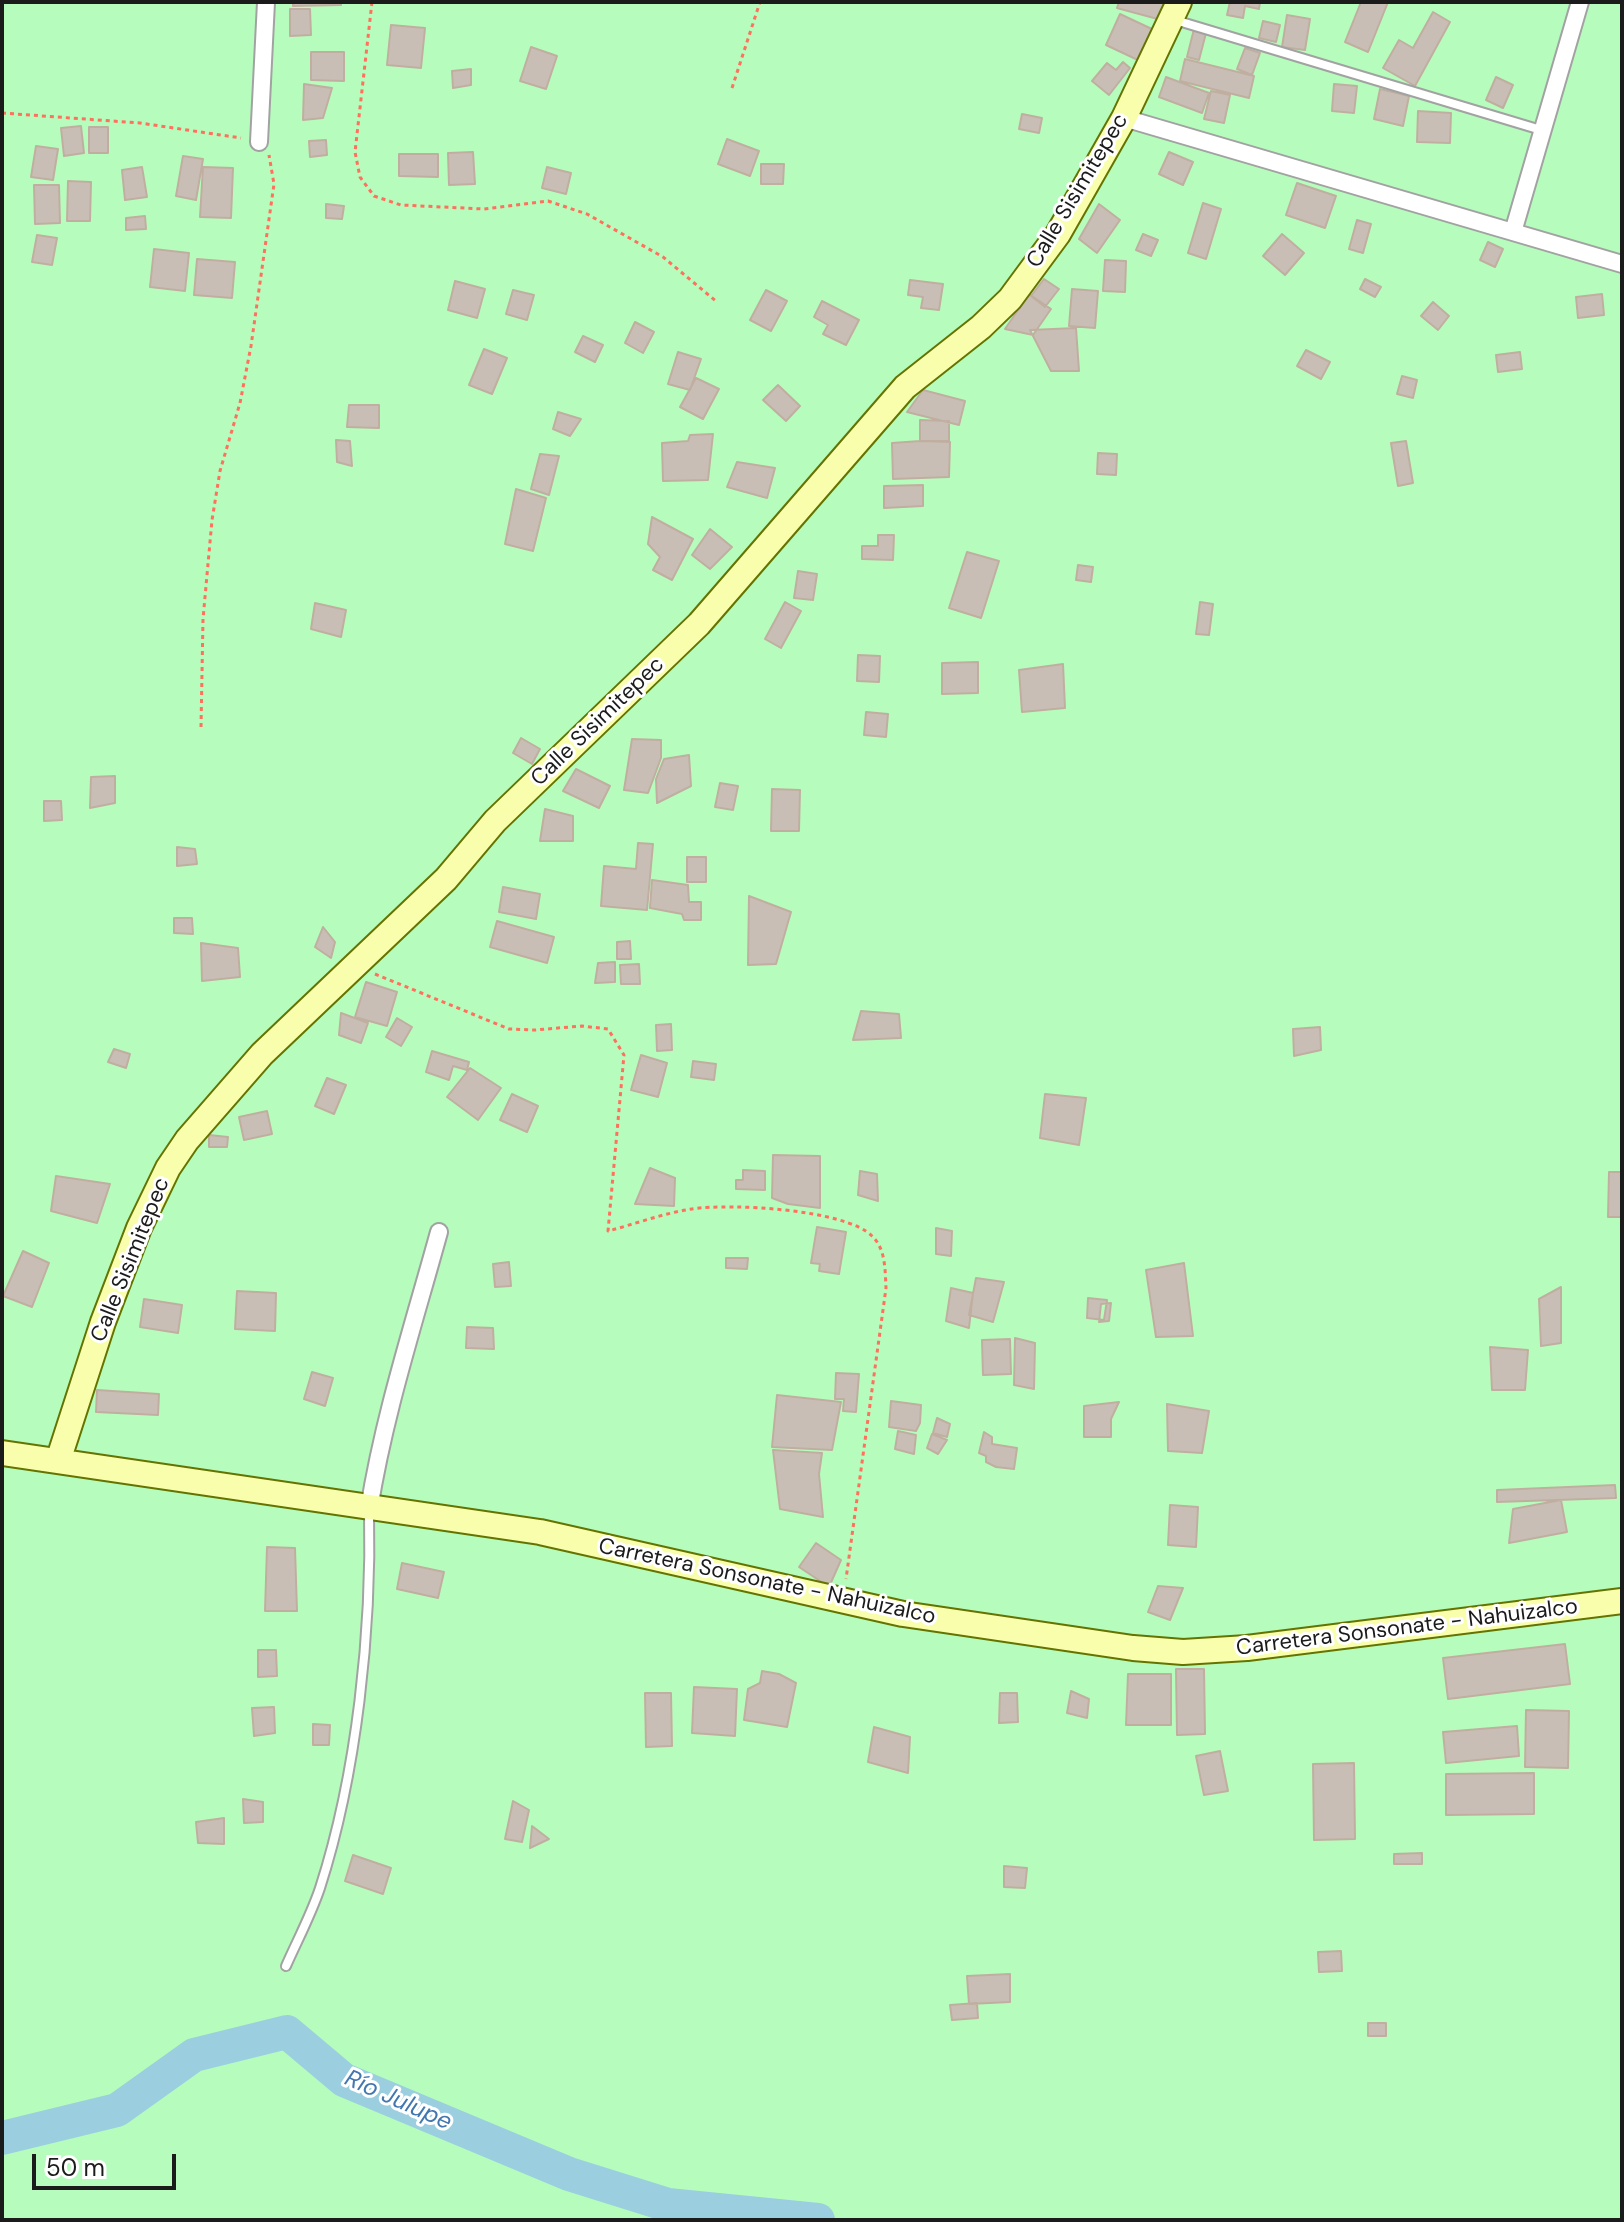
<!DOCTYPE html>
<html>
<head>
<meta charset="utf-8">
<style>
  body { margin:0 }
  #map { position:relative; width:1624px; height:2222px; overflow:hidden; background:#ede9df; font-family:"DM Sans",sans-serif }
  canvas { display:block }
  .frame { position:absolute; inset:0; border:4px solid #1b1b1b; pointer-events:none }
  .scale { position:absolute; left:32px; top:2154px; width:144px; height:36px; box-sizing:border-box; border:4px solid #1b1b1b; border-top:0; padding-left:10px; font-size:24px; line-height:28px; white-space:nowrap; color:#1b1b1b; -webkit-text-stroke:6px #fff; paint-order:stroke }
</style>
</head>
<body>
<div id="map">
<canvas width="1624" height="2222"></canvas>
<div class="frame"></div>
<div class="scale">50 m</div>
</div>
<script>
const ctx = document.querySelector('canvas').getContext('2d');
ctx.lineJoin = 'round';
function paint(path, color) { ctx.fillStyle = color; ctx.fill(path, 'evenodd'); }
function trace(path, color, width, dash) { ctx.strokeStyle = color; ctx.lineWidth = width; ctx.lineCap = dash ? 'butt' : 'round'; ctx.setLineDash(dash || []); ctx.stroke(path); }
function drawText(font, color, halo, rows, align = 'center') {
  ctx.font = font + ' "DM Sans",sans-serif'; ctx.lineWidth = 6; ctx.setLineDash([]); ctx.textBaseline = 'middle'; ctx.strokeStyle = halo; ctx.fillStyle = color; for (const [text, x, y, turn = 0] of rows) {
    ctx.save(); ctx.translate(x, y); ctx.rotate((+turn || 0) * Math.PI / 180); ctx.textAlign = isNaN(turn) ? turn : align; if (halo) ctx.strokeText(text, 0, 0); ctx.fillText(text, 0, 0); ctx.restore();
  }
}
const park = new Path2D(`
  M 2,2 L 1622,2 L 1622,2220 L 2,2220 Z`);
const river = new Path2D(`
  M 2,2138 L 117,2110 L 194,2055 L 287,2032 L 344,2080 L 569,2174 L 668,2205 L 818,2220`);
const building = new Path2D(`
  M 293,2 L 341,2 L 341,5 L 293,6 Z
  M 1119,2 L 1169,2 L 1165,21 L 1117,8 Z
  M 1230,2 L 1260,2 L 1259,9 L 1245,6 L 1243,18 L 1227,15 Z
  M 1361,2 L 1388,2 L 1368,52 L 1345,42 Z
  M 290,9 L 310,9 L 311,35 L 290,36 Z
  M 1433,12 L 1450,22 L 1415,86 L 1383,68 L 1399,40 L 1413,48 Z
  M 1120,14 L 1154,30 L 1140,61 L 1106,45 Z
  M 1287,15 L 1310,19 L 1305,50 L 1282,47 Z
  M 1263,21 L 1280,25 L 1276,42 L 1259,38 Z
  M 391,25 L 425,28 L 421,68 L 387,65 Z
  M 1194,29 L 1206,33 L 1199,60 L 1187,57 Z
  M 531,47 L 557,56 L 546,89 L 520,81 Z
  M 1245,48 L 1260,53 L 1252,75 L 1237,69 Z
  M 311,52 L 344,52 L 344,81 L 311,80 Z
  M 1185,59 L 1254,76 L 1249,98 L 1180,81 Z
  M 1123,62 L 1130,68 L 1109,95 L 1092,81 L 1107,63 L 1116,70 Z
  M 471,69 L 471,85 L 453,88 L 452,71 Z
  M 1166,77 L 1209,93 L 1202,113 L 1159,97 Z
  M 1496,77 L 1513,85 L 1503,108 L 1486,100 Z
  M 304,84 L 332,88 L 323,118 L 303,120 Z
  M 1334,84 L 1357,86 L 1354,113 L 1332,111 Z
  M 1380,89 L 1409,96 L 1403,126 L 1374,119 Z
  M 1211,91 L 1230,95 L 1224,123 L 1204,119 Z
  M 1418,111 L 1451,113 L 1450,143 L 1417,142 Z
  M 1022,114 L 1042,118 L 1039,133 L 1019,129 Z
  M 81,126 L 84,153 L 64,156 L 61,128 Z
  M 89,127 L 108,127 L 108,153 L 89,153 Z
  M 727,139 L 759,151 L 750,176 L 718,164 Z
  M 326,140 L 327,155 L 310,157 L 309,141 Z
  M 36,146 L 58,149 L 53,180 L 31,177 Z
  M 473,152 L 475,184 L 449,185 L 448,153 Z
  M 1169,152 L 1193,162 L 1183,185 L 1159,174 Z
  M 399,154 L 438,154 L 438,177 L 399,176 Z
  M 183,156 L 203,159 L 196,200 L 176,196 Z
  M 761,164 L 784,164 L 783,184 L 761,184 Z
  M 142,167 L 147,197 L 125,200 L 122,170 Z
  M 203,167 L 233,168 L 231,218 L 200,217 Z
  M 547,167 L 571,173 L 566,194 L 542,188 Z
  M 68,181 L 91,182 L 90,221 L 67,221 Z
  M 1297,183 L 1336,196 L 1325,228 L 1286,215 Z
  M 34,185 L 59,185 L 60,223 L 35,224 Z
  M 1203,203 L 1221,209 L 1206,259 L 1188,253 Z
  M 326,204 L 344,206 L 342,219 L 326,218 Z
  M 1099,204 L 1120,220 L 1097,253 L 1079,239 Z
  M 145,216 L 146,229 L 126,230 L 126,218 Z
  M 1357,220 L 1371,224 L 1363,253 L 1349,249 Z
  M 1143,234 L 1158,240 L 1151,256 L 1136,250 Z
  M 1282,234 L 1304,253 L 1285,275 L 1263,256 Z
  M 37,235 L 57,238 L 52,265 L 32,262 Z
  M 1488,242 L 1503,249 L 1495,267 L 1480,260 Z
  M 154,249 L 189,253 L 185,291 L 150,287 Z
  M 197,259 L 235,262 L 232,298 L 194,295 Z
  M 1105,260 L 1126,261 L 1125,292 L 1103,291 Z
  M 1044,279 L 1059,289 L 1045,307 L 1031,296 Z
  M 1365,279 L 1381,287 L 1375,297 L 1360,289 Z
  M 910,280 L 943,284 L 939,310 L 921,308 L 923,297 L 908,295 Z
  M 455,281 L 485,289 L 477,318 L 448,310 Z
  M 1072,289 L 1098,291 L 1095,328 L 1069,326 Z
  M 513,290 L 534,295 L 527,320 L 506,314 Z
  M 766,290 L 787,301 L 771,331 L 750,320 Z
  M 1029,294 L 1051,309 L 1033,335 L 1005,329 Z
  M 1602,294 L 1604,315 L 1578,318 L 1576,297 Z
  M 822,301 L 859,320 L 846,345 L 823,334 L 828,325 L 814,317 Z
  M 1433,302 L 1449,316 L 1438,330 L 1421,316 Z
  M 635,322 L 654,332 L 643,353 L 625,343 Z
  M 1076,328 L 1079,371 L 1051,371 L 1030,330 Z
  M 583,336 L 603,345 L 595,362 L 575,352 Z
  M 484,349 L 507,358 L 492,394 L 469,385 Z
  M 1306,350 L 1330,362 L 1321,379 L 1297,366 Z
  M 678,352 L 701,359 L 690,390 L 668,384 Z
  M 1520,352 L 1522,369 L 1498,372 L 1496,355 Z
  M 1402,376 L 1417,380 L 1413,398 L 1397,394 Z
  M 696,378 L 719,389 L 703,419 L 680,407 Z
  M 778,385 L 800,406 L 786,421 L 763,400 Z
  M 923,390 L 965,401 L 959,425 L 907,412 Z
  M 349,405 L 379,405 L 379,428 L 347,427 Z
  M 558,412 L 581,419 L 570,436 L 553,429 Z
  M 920,420 L 949,421 L 949,441 L 920,441 Z
  M 713,434 L 708,480 L 663,481 L 662,443 L 688,441 L 690,435 Z
  M 336,440 L 350,441 L 352,466 L 337,462 Z
  M 920,441 L 950,442 L 949,477 L 893,479 L 892,443 Z
  M 1406,441 L 1413,483 L 1398,486 L 1391,443 Z
  M 1098,453 L 1117,454 L 1116,475 L 1097,474 Z
  M 540,454 L 559,456 L 549,495 L 531,489 Z
  M 737,462 L 775,468 L 767,498 L 727,487 Z
  M 923,485 L 923,506 L 884,508 L 884,486 Z
  M 516,489 L 546,498 L 533,551 L 505,544 Z
  M 652,517 L 693,539 L 672,580 L 653,570 L 660,557 L 648,544 Z
  M 710,529 L 732,547 L 710,569 L 692,555 Z
  M 878,535 L 894,535 L 893,560 L 862,559 L 862,546 L 878,546 Z
  M 967,552 L 999,561 L 981,618 L 949,608 Z
  M 1078,565 L 1093,567 L 1091,582 L 1076,580 Z
  M 798,571 L 817,574 L 813,600 L 794,598 Z
  M 785,602 L 801,611 L 781,648 L 765,639 Z
  M 1200,602 L 1213,604 L 1209,635 L 1196,634 Z
  M 315,603 L 346,610 L 341,637 L 311,629 Z
  M 858,655 L 880,656 L 879,682 L 857,681 Z
  M 978,662 L 978,693 L 942,694 L 942,663 Z
  M 1063,664 L 1065,708 L 1022,712 L 1019,670 Z
  M 866,712 L 888,714 L 886,737 L 864,735 Z
  M 521,738 L 540,749 L 532,764 L 513,753 Z
  M 632,739 L 661,740 L 661,758 L 648,793 L 624,790 Z
  M 689,755 L 691,786 L 657,803 L 656,779 L 664,759 Z
  M 576,769 L 610,786 L 599,808 L 563,791 Z
  M 115,776 L 115,803 L 90,808 L 91,777 Z
  M 720,783 L 738,786 L 733,810 L 715,807 Z
  M 772,789 L 800,790 L 799,831 L 771,831 Z
  M 44,801 L 61,801 L 62,820 L 44,821 Z
  M 545,809 L 573,816 L 573,841 L 540,841 Z
  M 638,843 L 653,844 L 647,910 L 601,906 L 604,866 L 636,869 Z
  M 177,847 L 195,849 L 197,864 L 177,866 Z
  M 687,857 L 706,857 L 706,882 L 687,882 Z
  M 652,880 L 688,885 L 689,902 L 701,902 L 701,920 L 684,920 L 682,914 L 650,908 Z
  M 503,887 L 540,894 L 536,919 L 499,912 Z
  M 749,896 L 791,912 L 776,964 L 748,965 Z
  M 174,918 L 192,918 L 193,934 L 174,933 Z
  M 497,921 L 554,937 L 547,963 L 490,947 Z
  M 323,927 L 335,942 L 331,958 L 315,947 Z
  M 630,941 L 631,959 L 617,959 L 617,942 Z
  M 201,943 L 238,948 L 240,977 L 202,981 Z
  M 615,962 L 615,982 L 595,983 L 598,963 Z
  M 639,964 L 640,984 L 621,984 L 620,965 Z
  M 366,982 L 397,992 L 387,1026 L 355,1017 Z
  M 861,1011 L 899,1014 L 901,1038 L 853,1040 Z
  M 341,1013 L 368,1023 L 361,1043 L 339,1035 Z
  M 397,1018 L 412,1027 L 401,1046 L 386,1037 Z
  M 671,1024 L 672,1050 L 657,1051 L 656,1025 Z
  M 1320,1027 L 1321,1050 L 1294,1056 L 1293,1029 Z
  M 114,1049 L 130,1054 L 126,1068 L 108,1062 Z
  M 432,1051 L 469,1062 L 467,1070 L 453,1066 L 449,1080 L 426,1072 Z
  M 641,1055 L 667,1063 L 658,1097 L 631,1090 Z
  M 693,1061 L 716,1064 L 714,1080 L 691,1077 Z
  M 470,1068 L 501,1088 L 478,1120 L 447,1097 Z
  M 327,1078 L 346,1085 L 334,1114 L 315,1106 Z
  M 512,1094 L 538,1106 L 527,1132 L 500,1120 Z
  M 1045,1094 L 1086,1098 L 1079,1145 L 1040,1138 Z
  M 267,1111 L 272,1134 L 244,1140 L 239,1117 Z
  M 209,1135 L 228,1137 L 227,1147 L 209,1147 Z
  M 773,1155 L 820,1156 L 820,1208 L 788,1204 L 772,1198 Z
  M 650,1168 L 675,1178 L 674,1206 L 635,1204 Z
  M 743,1170 L 765,1171 L 765,1190 L 736,1189 L 736,1180 L 743,1180 Z
  M 860,1171 L 877,1174 L 878,1201 L 858,1195 Z
  M 1609,1172 L 1622,1172 L 1622,1217 L 1608,1217 Z
  M 56,1176 L 110,1184 L 97,1223 L 51,1211 Z
  M 817,1227 L 846,1232 L 839,1274 L 819,1271 L 820,1264 L 811,1263 Z
  M 936,1228 L 952,1231 L 951,1256 L 936,1254 Z
  M 23,1251 L 49,1263 L 32,1307 L 3,1296 Z
  M 726,1258 L 748,1258 L 747,1269 L 726,1268 Z
  M 509,1262 L 511,1286 L 495,1287 L 493,1264 Z
  M 1184,1263 L 1193,1336 L 1156,1337 L 1146,1270 Z
  M 976,1278 L 1004,1282 L 993,1322 L 969,1315 Z
  M 1561,1287 L 1561,1343 L 1541,1346 L 1539,1299 Z
  M 951,1288 L 973,1293 L 969,1328 L 946,1321 Z
  M 237,1291 L 276,1293 L 275,1331 L 235,1329 Z
  M 1088,1298 L 1107,1300 L 1104,1320 L 1087,1318 Z
  M 144,1299 L 182,1305 L 178,1333 L 140,1327 Z
  M 1111,1303 L 1109,1321 L 1099,1322 L 1101,1304 Z
  M 467,1327 L 493,1328 L 494,1349 L 466,1348 Z
  M 1015,1338 L 1035,1343 L 1034,1389 L 1014,1385 Z
  M 1010,1339 L 1011,1374 L 983,1375 L 982,1340 Z
  M 1490,1347 L 1528,1350 L 1525,1390 L 1492,1390 Z
  M 312,1372 L 333,1378 L 325,1406 L 304,1399 Z
  M 836,1373 L 859,1374 L 856,1412 L 843,1411 L 844,1399 L 835,1399 Z
  M 97,1390 L 159,1394 L 158,1415 L 96,1412 Z
  M 777,1395 L 841,1402 L 832,1450 L 772,1447 Z
  M 891,1401 L 921,1405 L 920,1423 L 916,1431 L 889,1427 Z
  M 1119,1402 L 1111,1419 L 1111,1437 L 1084,1437 L 1084,1406 Z
  M 1167,1404 L 1209,1411 L 1202,1453 L 1168,1451 Z
  M 937,1418 L 950,1424 L 947,1437 L 933,1433 Z
  M 898,1431 L 916,1435 L 914,1454 L 895,1449 Z
  M 984,1432 L 992,1437 L 992,1444 L 1017,1448 L 1014,1469 L 996,1467 L 986,1462 L 986,1456 L 979,1453 Z
  M 932,1434 L 947,1440 L 938,1454 L 927,1448 Z
  M 773,1450 L 822,1453 L 819,1474 L 823,1517 L 780,1509 Z
  M 1615,1485 L 1616,1498 L 1497,1502 L 1497,1490 Z
  M 1561,1500 L 1567,1532 L 1509,1543 L 1513,1509 Z
  M 1170,1505 L 1198,1507 L 1196,1547 L 1168,1545 Z
  M 816,1543 L 841,1560 L 829,1587 L 799,1567 Z
  M 267,1547 L 295,1548 L 297,1611 L 265,1611 Z
  M 402,1563 L 444,1572 L 438,1598 L 397,1589 Z
  M 1158,1586 L 1183,1588 L 1170,1620 L 1148,1612 Z
  M 1565,1644 L 1570,1684 L 1448,1699 L 1443,1658 Z
  M 258,1650 L 276,1650 L 277,1676 L 258,1677 Z
  M 1176,1669 L 1204,1669 L 1205,1734 L 1177,1735 Z
  M 762,1671 L 779,1674 L 796,1683 L 787,1727 L 744,1720 L 748,1689 L 760,1683 Z
  M 1128,1674 L 1171,1674 L 1171,1725 L 1126,1725 Z
  M 694,1687 L 737,1689 L 735,1736 L 692,1733 Z
  M 1071,1691 L 1089,1699 L 1087,1718 L 1067,1713 Z
  M 645,1693 L 671,1693 L 672,1746 L 646,1747 Z
  M 1000,1693 L 1017,1693 L 1018,1722 L 999,1723 Z
  M 274,1707 L 275,1733 L 254,1736 L 252,1708 Z
  M 1526,1710 L 1569,1711 L 1568,1768 L 1525,1767 Z
  M 313,1724 L 330,1725 L 329,1745 L 313,1745 Z
  M 1517,1726 L 1519,1756 L 1446,1763 L 1443,1732 Z
  M 874,1727 L 910,1737 L 908,1773 L 868,1762 Z
  M 1220,1751 L 1228,1791 L 1204,1795 L 1196,1756 Z
  M 1354,1763 L 1355,1839 L 1314,1840 L 1313,1764 Z
  M 1534,1773 L 1534,1814 L 1446,1815 L 1446,1774 Z
  M 243,1799 L 263,1802 L 263,1822 L 244,1823 Z
  M 513,1801 L 529,1810 L 522,1842 L 505,1839 Z
  M 224,1818 L 224,1844 L 198,1843 L 196,1822 Z
  M 532,1826 L 549,1839 L 530,1848 Z
  M 1422,1853 L 1422,1864 L 1394,1864 L 1394,1854 Z
  M 353,1855 L 391,1868 L 383,1894 L 345,1881 Z
  M 1004,1866 L 1027,1868 L 1025,1888 L 1004,1887 Z
  M 1341,1951 L 1342,1971 L 1319,1972 L 1318,1952 Z
  M 1010,1974 L 1010,2002 L 969,2004 L 967,1976 Z
  M 977,2003 L 978,2018 L 952,2020 L 950,2005 Z
  M 1368,2023 L 1386,2023 L 1386,2036 L 1368,2036 Z`);
const path = new Path2D(`
  M 372,2 L 355,152 L 360,177 L 374,196 L 401,205 L 484,209 L 548,201 L 587,214 L 663,257 L 717,302
  M 732,88 L 760,2
  M 2,113 L 140,123 L 241,138
  M 201,727 L 203,619 L 212,520 L 220,471 L 240,403 L 251,346 L 274,184 L 269,155
  M 375,974 L 509,1029 L 535,1030 L 582,1026 L 608,1029 L 624,1055 L 608,1231 C 635,1224 664,1213 692,1209 C 729,1203 845,1209 872,1236 C 886,1249 885,1271 886,1288 L 846,1579`);
const lane = new Path2D(`
  M 1175,20 L 1541,130
  M 286,1966 C 297,1941 311,1915 320,1888 C 357,1773 372,1630 369,1509`);
const street = new Path2D(`
  M 1124,118 L 1622,264
  M 259,142 L 266,2
  M 1513,232 L 1580,2
  M 369,1509 C 384,1415 414,1323 439,1232`);
const secondary = new Path2D(`
  M 2,1453 L 540,1532 L 903,1614 L 1133,1648 L 1183,1652 L 1247,1648 L 1622,1601
  M 58,1461 L 103,1322 L 139,1228 L 168,1168 L 187,1140 L 262,1054 L 446,879 L 495,821 L 699,624 L 905,387 L 981,327 L 1010,299 L 1058,234 L 1124,118 L 1179,2`);
const streetNames = [
  ["Calle Sisimitepec",1078,191,-59],
  ["Calle Sisimitepec",598,722,-44],
  ["Calle Sisimitepec",131,1260,-68],
  ["Carretera Sonsonate - Nahuizalco",767,1582,12],
  ["Carretera Sonsonate - Nahuizalco",1407,1628,-7]
];
const waterNames = [
  ["Río Julupe",398,2101,24]
];
paint(park, '#b6fdbd');
trace(river, '#9bcfdf', 34);
paint(building, '#c9beb5');
trace(building, '#c0afa0', 2);
trace(lane, '#a2a2a2', 12);
trace(street, '#a2a2a2', 20);
trace(secondary, '#657300', 28);
trace(path, '#ff705e', 3, [4, 4]);
trace(lane, '#fff', 8);
trace(street, '#fff', 16);
trace(secondary, '#f9fead', 24);
drawText('22px', '#1b1b1b', '#fff', streetNames);
drawText('italic 24px', '#4277af', '#fff', waterNames);
</script>
</body>
</html>
